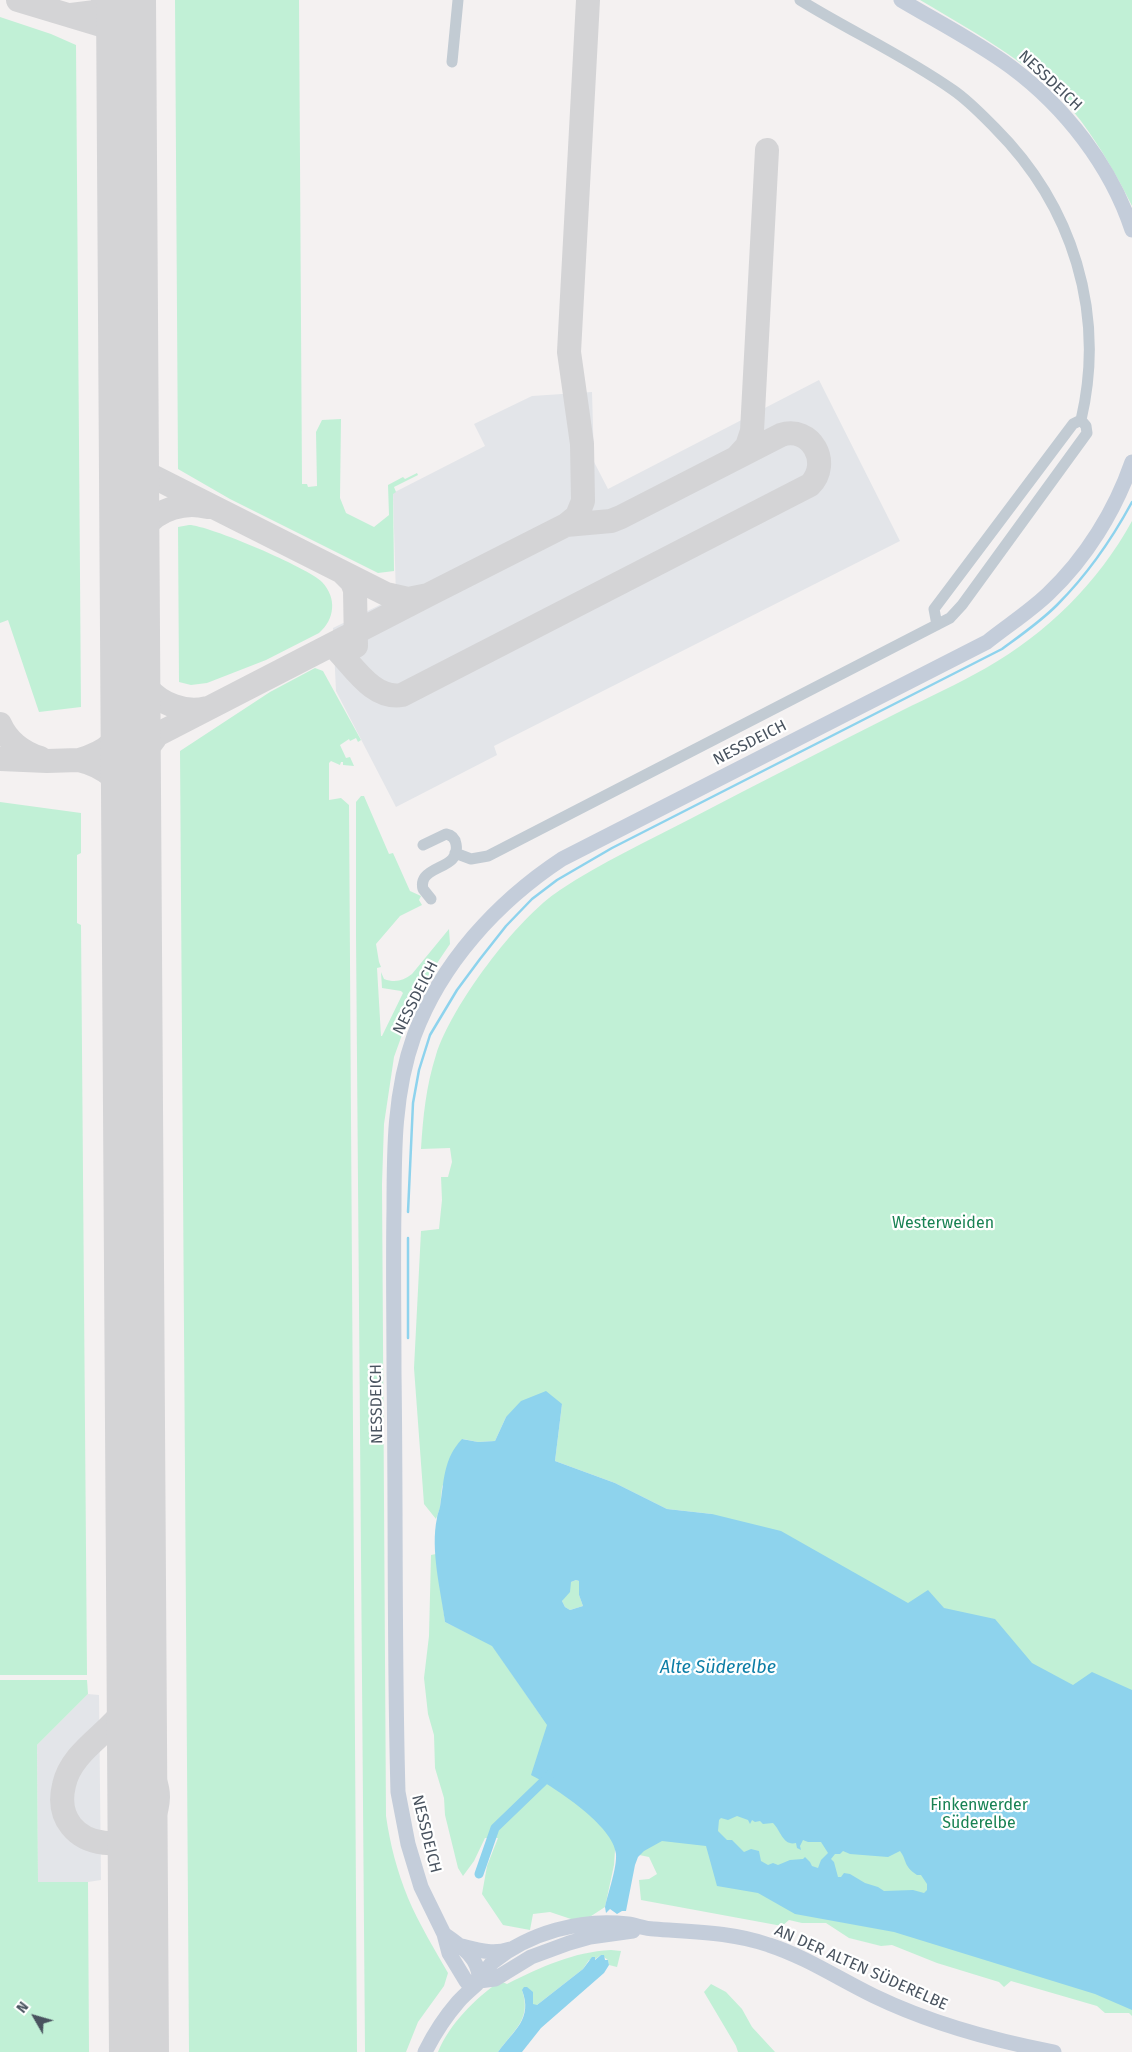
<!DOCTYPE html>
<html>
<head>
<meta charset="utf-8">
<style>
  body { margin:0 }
  #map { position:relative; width:1132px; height:2052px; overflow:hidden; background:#f4f1f1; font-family:"Fira Sans",sans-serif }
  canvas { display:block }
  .north { position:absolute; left:10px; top:1992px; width:50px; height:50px; -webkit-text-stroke:4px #fff; paint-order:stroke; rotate:308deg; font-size:14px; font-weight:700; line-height:20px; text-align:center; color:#49535f }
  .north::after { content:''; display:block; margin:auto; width:18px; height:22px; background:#49535f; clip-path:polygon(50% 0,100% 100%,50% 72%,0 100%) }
</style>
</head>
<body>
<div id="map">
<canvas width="1132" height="2052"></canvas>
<div class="north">N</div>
</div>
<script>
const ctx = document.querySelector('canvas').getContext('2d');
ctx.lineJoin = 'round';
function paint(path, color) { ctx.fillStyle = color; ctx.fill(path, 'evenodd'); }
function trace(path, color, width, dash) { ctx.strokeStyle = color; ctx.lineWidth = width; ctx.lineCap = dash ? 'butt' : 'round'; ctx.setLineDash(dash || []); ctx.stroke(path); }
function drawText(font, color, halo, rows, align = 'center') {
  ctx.font = font + ' "Fira Sans",sans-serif'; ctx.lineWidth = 4.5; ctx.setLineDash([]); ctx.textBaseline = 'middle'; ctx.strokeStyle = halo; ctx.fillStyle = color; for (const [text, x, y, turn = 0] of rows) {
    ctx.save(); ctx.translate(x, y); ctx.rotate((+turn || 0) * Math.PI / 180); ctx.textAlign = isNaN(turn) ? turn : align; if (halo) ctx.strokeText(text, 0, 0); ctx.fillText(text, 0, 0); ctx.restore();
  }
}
const airport = new Path2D(`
  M 819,380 L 900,541 L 494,746 L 497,755 L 396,807 L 336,691 L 333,628 L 396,597 L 393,493 L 485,446 L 474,424 L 532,396 L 592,392 L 594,462 L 608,489 Z
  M 88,1694 L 99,1695 L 101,1880 L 88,1882 L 38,1882 L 37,1745 Z`);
const green = new Path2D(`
  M 175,0 L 299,0 L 302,484 L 307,484 L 308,487 L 317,486 L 316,432 L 322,420 L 341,419 L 340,498 L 346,513 L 374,527 L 389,515 L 388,485 L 403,477 L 405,479 L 417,473 L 418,475 L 394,487 L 396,492 L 393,494 L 394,571 L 378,573 L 230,499 L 178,469 Z
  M 920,0 L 1132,0 L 1132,206 C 1117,176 1101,148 1081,121 C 1040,67 977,34 920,0 Z
  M 0,17 L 51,34 L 76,45 L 81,707 L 39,712 L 8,620 L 0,623 Z
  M 1132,521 L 1132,2016 L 1129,2013 L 1105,2013 L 1097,2006 L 1011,1981 L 1004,1987 L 999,1982 L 937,1963 L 892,1945 L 881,1946 L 849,1938 L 826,1923 L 802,1923 L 789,1920 L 782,1926 L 641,1900 L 639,1880 L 649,1879 L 657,1874 L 649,1857 L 615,1850 L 614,1865 L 605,1907 L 585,1920 L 574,1920 L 550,1912 L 533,1914 L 530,1930 L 503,1925 L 482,1894 L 487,1866 L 498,1838 L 485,1838 L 474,1861 L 463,1876 L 458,1868 L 445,1815 L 444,1798 L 435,1768 L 434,1735 L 428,1714 L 424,1678 L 429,1636 L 431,1555 L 436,1554 L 445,1622 L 492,1645 L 541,1716 L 712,1514 L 667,1509 L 615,1483 L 555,1461 L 562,1404 L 506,1417 L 495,1441 L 478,1442 L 463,1439 L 442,1487 L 440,1508 L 436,1519 L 424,1504 L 414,1368 L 421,1231 L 439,1229 L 442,1200 L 441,1177 L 448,1177 L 452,1162 L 450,1148 L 421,1149 C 423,1117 426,1086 436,1055 C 452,1005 516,919 560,890 C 602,862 648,841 692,818 C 761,782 831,746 901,711 C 929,697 958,684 986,668 C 1047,633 1098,583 1132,521 Z
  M 189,525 C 208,525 309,568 322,582 C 337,598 335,619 319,633 L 266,660 L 207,683 L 191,685 L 179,682 L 178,527 Z
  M 315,668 L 323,671 L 361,740 L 358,742 L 356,738 L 350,741 L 349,739 L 340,745 L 346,758 L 350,757 L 354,766 L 343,765 L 343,762 L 341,762 L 340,765 L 331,761 L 329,763 L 329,800 L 341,798 L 349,805 L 357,2052 L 189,2052 L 180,751 L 270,692 Z
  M 361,796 L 364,796 L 389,854 L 393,853 L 410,891 L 421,896 L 419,900 L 422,905 L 400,916 L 376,944 L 379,962 L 381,967 L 377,968 L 381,1036 L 382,1036 L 403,993 L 401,991 L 382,988 L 381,972 L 384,979 C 395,983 403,981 412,974 L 449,929 L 450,944 L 429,975 L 403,1032 L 394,1057 L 384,1124 L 382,1184 L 386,1816 C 390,1844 397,1871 408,1898 C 419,1924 434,1948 448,1973 L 444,1986 L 418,2022 L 406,2052 L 365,2052 L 356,935 L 356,802 Z
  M 0,802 L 81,813 L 81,853 L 77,855 L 77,923 L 81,925 L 87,1675 L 0,1675 Z
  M 576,1580 L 579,1581 L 579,1595 L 583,1606 L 570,1610 L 565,1607 L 562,1601 L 571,1582 Z
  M 0,1680 L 87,1680 L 88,1694 L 37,1745 L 38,1882 L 88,1882 L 89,2052 L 0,2052 Z
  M 611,1950 L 621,1951 L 617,1967 L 609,1965 L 608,1960 L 601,1955 L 594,1960 L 589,1960 L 583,1969 L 537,2005 L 533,2005 L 522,1990 C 532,2019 514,2030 498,2052 L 438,2052 C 450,2023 475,1999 500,1981 L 507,1984 C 541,1967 573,1952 611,1950 Z
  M 711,1984 L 726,1992 L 742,2009 L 752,2027 L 775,2052 L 738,2052 L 736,2046 L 704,1992 Z`);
const water = new Path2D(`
  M 546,1391 L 562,1404 L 555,1461 L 615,1483 L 667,1509 L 712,1514 L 781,1531 L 908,1603 L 928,1590 L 944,1608 L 995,1619 L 1032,1663 L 1073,1685 L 1092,1672 L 1132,1690 L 1132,2010 L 1095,1994 L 894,1932 L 795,1914 L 758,1893 L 717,1886 L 706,1846 L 662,1841 L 644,1851 L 638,1857 L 635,1865 L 626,1911 L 622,1911 L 617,1914 L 610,1909 L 606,1913 L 605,1907 C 608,1893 617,1868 616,1854 C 614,1826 554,1787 531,1775 L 547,1725 L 492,1646 L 445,1622 C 441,1591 430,1550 437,1518 C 437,1515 439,1511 440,1507 C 444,1482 443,1459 462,1439 L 478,1442 L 495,1441 L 506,1417 L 521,1401 ZM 576,1580 L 579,1581 L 579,1595 L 583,1606 L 570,1610 L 565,1607 L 562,1601 L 570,1592 L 571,1582 ZM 737,1816 L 748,1820 L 750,1824 L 752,1820 L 755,1822 L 760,1821 L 763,1824 L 773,1823 C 781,1831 783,1846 796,1843 L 797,1848 L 801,1850 L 800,1846 L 803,1840 L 808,1842 L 821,1842 L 828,1853 L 821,1860 L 818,1868 L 812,1866 L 810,1862 L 805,1857 L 803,1859 L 790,1860 L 778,1865 L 773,1863 L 768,1865 L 761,1861 L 759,1851 L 751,1849 L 744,1852 L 732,1840 L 727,1840 L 718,1831 L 719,1820 L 721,1818 L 728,1820 ZM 843,1851 L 850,1854 L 888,1857 L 900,1851 C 907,1860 903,1866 917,1875 L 921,1875 L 927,1884 L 927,1890 L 924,1893 L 913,1890 L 884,1891 L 878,1887 L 865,1883 L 850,1874 L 844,1873 L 841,1877 L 838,1877 L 834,1862 L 831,1859 L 835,1854 L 840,1854 Z
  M 601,1955 L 604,1955 L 605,1960 L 608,1960 L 609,1965 L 604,1973 L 541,2028 L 522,2052 L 498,2052 C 514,2030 533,2019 522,1990 L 524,1987 L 527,1987 L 533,1992 L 533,2004 L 537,2005 L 583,1969 L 592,1957 L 595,1957 L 595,1960 Z`);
const stream = new Path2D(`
  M 408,1212 L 413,1103 L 419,1070 L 430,1035 L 457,990 L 480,959 L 506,926 L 532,899 L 557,880 L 612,848 L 1002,649 C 1021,635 1040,622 1057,605 C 1087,575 1112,539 1132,502
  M 408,1238 L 408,1338`);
const canal = new Path2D(`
  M 479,1874 L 495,1828 L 551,1774`);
const taxiway = new Path2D(`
  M 18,0 L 111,28 L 123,37 L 126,49
  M 71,15 L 95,12 L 112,0
  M 736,458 L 747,446 L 752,431 L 767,150
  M 566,525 L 577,516 L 583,501 L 582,444 L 569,352 L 588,0
  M 130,551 C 134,544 138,535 144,528 C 158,509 185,501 207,507
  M 343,573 L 352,582 L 355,590 L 356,646
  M 332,645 C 352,663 371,700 402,695 L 810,485 C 832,463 811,425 781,435 L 621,517 L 611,521 L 566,525 L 428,595
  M 130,660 C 135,669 140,679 147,687 C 160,704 186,714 207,708
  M 131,710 C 124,738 106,753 79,760 C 105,766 127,783 131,811
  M 0,724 C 8,742 22,752 40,758
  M 0,759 L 47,761 L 110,759 L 428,595 L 408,599 L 386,594 L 148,474 L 135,460 L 129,444
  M 131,779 L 138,761 L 155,738
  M 137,1677 C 134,1688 131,1699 125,1709 C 107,1735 71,1752 64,1785 C 47,1855 156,1865 158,1797 C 158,1778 146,1767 141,1751 C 138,1741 138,1731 137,1721`);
const runway = new Path2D(`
  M 126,0 L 139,2052`);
const street = new Path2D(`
  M 800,0 C 850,31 905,56 953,90 C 969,101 982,115 995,128 C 1073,206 1106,313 1081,420
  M 452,62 L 458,0
  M 423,845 L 446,834 C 451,835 455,838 456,844 C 460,866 434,865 425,877 C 422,881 422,885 423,889 L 431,899
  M 455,853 L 471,859 L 488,856 L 950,618 L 962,605 L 1087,433 L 1086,426 L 1081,420 L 1073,424 L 934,609 L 937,625`);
const secondary = new Path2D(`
  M 901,0 C 938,22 977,42 1011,67 C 1065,107 1111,166 1132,230
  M 444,1934 C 460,1945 481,1959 479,1981
  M 462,1946 C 478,1950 493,1955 510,1949
  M 479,1981 L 495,1979 L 531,1957 L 569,1943 L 590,1937 L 633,1931
  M 472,1988 L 466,1981 L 449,1953 L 444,1934 L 421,1887 L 408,1844 L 398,1792 C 394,1652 396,1512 394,1373 C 394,1318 393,1263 394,1209 C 394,1150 394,1092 414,1036 C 441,963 497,902 562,859 L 987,642 C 1007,626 1029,612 1048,594 C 1086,558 1115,511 1132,462
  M 425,2052 C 434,2034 445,2017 458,2002 C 465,1994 473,1988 480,1981 C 484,1975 487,1967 493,1962 C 529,1933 581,1918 628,1924 C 636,1925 645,1929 654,1929 C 693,1932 732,1932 769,1945 C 806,1957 839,1979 874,1996 C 932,2024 991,2040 1054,2052`);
const streetNames = [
  ["NESSDEICH",1050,81,43],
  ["NESSDEICH",750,743,-27],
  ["NESSDEICH",416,998,-63],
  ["NESSDEICH",377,1404,-91],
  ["NESSDEICH",426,1834,76],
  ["AN DER ALTEN SÜDERELBE",861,1968,24]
];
const parkNames = [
  ["Westerweiden",943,1224],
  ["Finkenwerder",979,1806],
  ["Süderelbe",979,1824]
];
const waterNames = [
  ["Alte Süderelbe",718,1668]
];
paint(airport, '#e3e5e9');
paint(green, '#c1f0d6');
paint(water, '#8ed3ed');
trace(stream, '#8ed3ed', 2.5);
trace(canal, '#8ed3ed', 9);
trace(taxiway, '#d4d4d6', 24);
trace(runway, '#d4d4d6', 60);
trace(street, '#c2cbd3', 11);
trace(secondary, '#c4cdda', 15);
drawText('16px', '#49535f', '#fff', streetNames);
drawText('16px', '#188253', '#fff', parkNames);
drawText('italic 18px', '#0c7da6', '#fff', waterNames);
</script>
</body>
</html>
